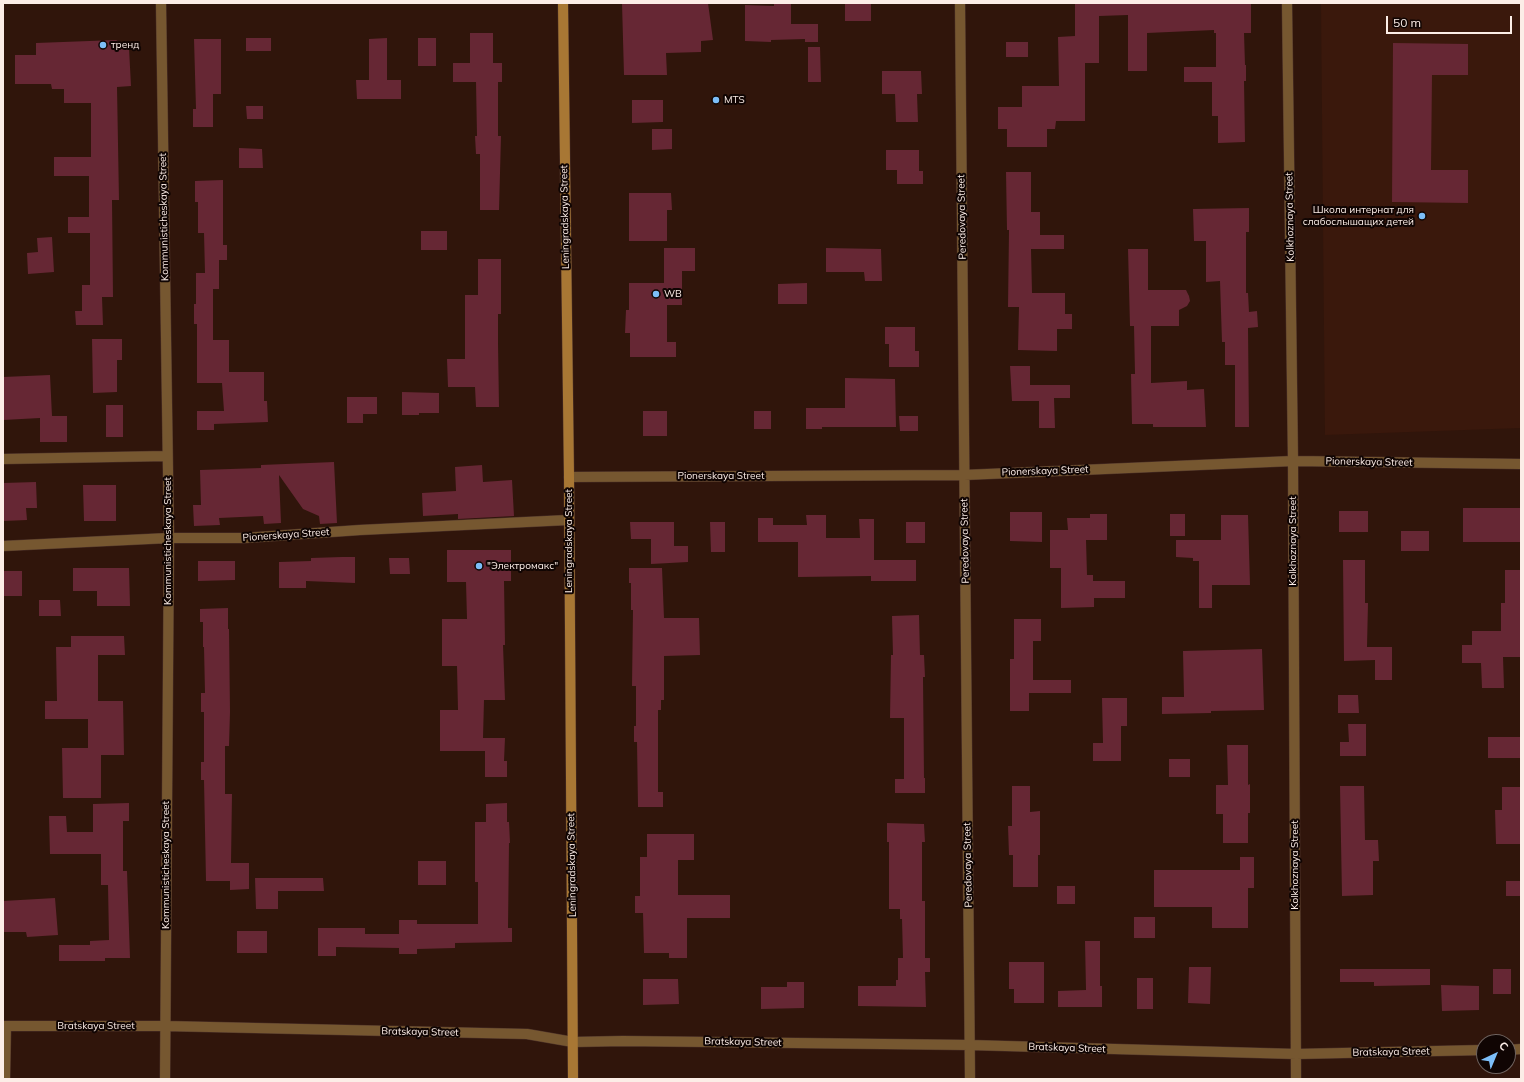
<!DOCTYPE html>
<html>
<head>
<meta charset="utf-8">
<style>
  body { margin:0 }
  #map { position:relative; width:1524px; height:1082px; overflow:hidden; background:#30150b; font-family:Mulish,sans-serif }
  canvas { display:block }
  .frame { position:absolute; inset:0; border:4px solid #fcede7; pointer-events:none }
  .north { position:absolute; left:1476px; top:1034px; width:40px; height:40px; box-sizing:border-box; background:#100503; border:1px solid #6e625e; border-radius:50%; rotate:44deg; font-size:11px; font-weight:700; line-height:16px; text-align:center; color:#fcede7 }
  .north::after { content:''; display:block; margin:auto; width:14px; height:18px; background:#7cbef9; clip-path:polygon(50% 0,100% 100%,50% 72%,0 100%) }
  .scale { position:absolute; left:1386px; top:16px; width:126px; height:18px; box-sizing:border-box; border:2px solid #fcede7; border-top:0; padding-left:5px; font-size:12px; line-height:14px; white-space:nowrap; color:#fcede7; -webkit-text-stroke:3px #100503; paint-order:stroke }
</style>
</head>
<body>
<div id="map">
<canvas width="1524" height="1082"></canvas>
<div class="frame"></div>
<div class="north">С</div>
<div class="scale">50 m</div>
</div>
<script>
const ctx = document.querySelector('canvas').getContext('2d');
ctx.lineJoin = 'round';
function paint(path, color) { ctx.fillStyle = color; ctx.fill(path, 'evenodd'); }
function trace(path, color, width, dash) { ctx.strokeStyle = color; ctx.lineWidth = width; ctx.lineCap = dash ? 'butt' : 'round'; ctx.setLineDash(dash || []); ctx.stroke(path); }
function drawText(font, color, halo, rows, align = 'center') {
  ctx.font = font + ' Mulish,sans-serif'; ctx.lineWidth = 4; ctx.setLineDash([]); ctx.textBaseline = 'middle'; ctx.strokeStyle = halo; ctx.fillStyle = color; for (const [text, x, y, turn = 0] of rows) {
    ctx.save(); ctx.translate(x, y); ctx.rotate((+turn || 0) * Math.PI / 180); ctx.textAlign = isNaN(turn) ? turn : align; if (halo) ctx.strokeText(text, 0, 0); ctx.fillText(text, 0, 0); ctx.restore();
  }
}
const built = new Path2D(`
  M 1321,3 L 1521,3 L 1521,428 L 1325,435 Z`);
const building = new Path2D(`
  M 622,3 L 708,3 L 713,40 L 701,41 L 701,52 L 666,53 L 667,75 L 624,75 Z
  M 774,3 L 791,3 L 791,24 L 818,24 L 818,42 L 805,42 L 805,39 L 771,40 L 771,42 L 745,41 L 745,5 L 774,6 Z
  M 845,3 L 871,3 L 871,21 L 845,21 Z
  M 1075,3 L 1251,3 L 1251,33 L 1244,33 L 1245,65 L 1246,65 L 1246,81 L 1244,81 L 1245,142 L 1218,143 L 1218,116 L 1212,116 L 1212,82 L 1184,82 L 1184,67 L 1216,67 L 1216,33 L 1214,33 L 1214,30 L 1147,33 L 1147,71 L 1128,71 L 1128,15 L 1099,16 L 1099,63 L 1085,63 L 1085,121 L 1056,121 L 1055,129 L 1047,129 L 1047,147 L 1007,147 L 1007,129 L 998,129 L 998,107 L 1022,107 L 1022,86 L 1059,86 L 1058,37 L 1075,36 Z
  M 470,33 L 493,33 L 493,63 L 502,63 L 502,82 L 498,82 L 498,136 L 501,136 L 499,210 L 480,210 L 480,154 L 476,154 L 475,136 L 477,136 L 476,82 L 453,82 L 453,63 L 470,63 Z
  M 246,38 L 271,38 L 271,51 L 246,51 Z
  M 387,38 L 387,80 L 401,80 L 401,99 L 357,99 L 356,80 L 369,80 L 369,39 Z
  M 418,38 L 436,38 L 436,66 L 418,66 Z
  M 194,39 L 221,39 L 221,94 L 213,94 L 213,127 L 193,127 L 193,109 L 196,109 Z
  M 116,40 L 129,48 L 131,86 L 117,87 L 119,200 L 112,200 L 113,297 L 102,297 L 103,325 L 76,325 L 75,311 L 82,311 L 82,285 L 90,285 L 90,233 L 68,233 L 68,217 L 89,217 L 89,176 L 54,176 L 54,157 L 91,157 L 91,103 L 64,103 L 64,89 L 52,89 L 51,84 L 15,84 L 15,55 L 36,55 L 36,43 Z
  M 1006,42 L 1028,42 L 1028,57 L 1006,57 Z
  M 1393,43 L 1468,44 L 1468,75 L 1432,75 L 1431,170 L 1468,170 L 1468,203 L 1392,202 Z
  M 808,47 L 820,47 L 821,82 L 808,82 Z
  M 882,71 L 921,71 L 922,94 L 917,94 L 918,122 L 896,122 L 895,94 L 882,94 Z
  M 632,100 L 663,100 L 663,122 L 632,123 Z
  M 246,106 L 263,106 L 263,119 L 247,119 Z
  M 652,129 L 672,129 L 672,149 L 652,150 Z
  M 239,148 L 262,149 L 263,168 L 239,168 Z
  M 886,150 L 919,150 L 919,171 L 923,171 L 923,184 L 897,184 L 897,170 L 886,170 Z
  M 1006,172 L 1031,172 L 1031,212 L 1040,212 L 1040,235 L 1064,235 L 1064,249 L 1031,249 L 1032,293 L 1065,293 L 1065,314 L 1072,314 L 1072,329 L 1057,329 L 1057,351 L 1018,350 L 1019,307 L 1008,307 L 1009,230 L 1007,230 Z
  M 223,180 L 223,245 L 227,245 L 227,260 L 219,260 L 219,289 L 213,289 L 213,340 L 229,340 L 229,372 L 264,372 L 264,401 L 267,401 L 268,422 L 214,424 L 214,430 L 197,430 L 197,411 L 224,411 L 222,383 L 197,383 L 197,324 L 194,324 L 194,304 L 196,304 L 196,273 L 205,273 L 204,233 L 198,233 L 198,202 L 195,202 L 195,181 Z
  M 629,193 L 671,193 L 672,210 L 667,210 L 667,241 L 629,241 Z
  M 1249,208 L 1249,232 L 1246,232 L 1246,293 L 1248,293 L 1249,312 L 1257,311 L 1258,327 L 1248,328 L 1249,427 L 1235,427 L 1235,365 L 1225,365 L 1225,342 L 1222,342 L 1220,281 L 1206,282 L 1206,241 L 1194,241 L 1193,209 Z
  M 421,231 L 447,231 L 447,250 L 421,250 Z
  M 52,237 L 54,272 L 28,274 L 27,253 L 38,252 L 37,238 Z
  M 664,248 L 695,248 L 695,271 L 682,271 L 682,305 L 667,305 L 667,342 L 676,342 L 676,357 L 630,357 L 630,333 L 625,333 L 626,310 L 629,310 L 629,283 L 664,283 Z
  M 826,248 L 881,249 L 882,281 L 865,281 L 864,272 L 826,272 Z
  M 1128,249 L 1148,249 L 1148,290 L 1186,290 L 1189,296 L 1190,301 L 1187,306 L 1179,310 L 1179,326 L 1151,326 L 1151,383 L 1187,381 L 1187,390 L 1204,389 L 1206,427 L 1153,427 L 1153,424 L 1132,424 L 1131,374 L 1135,374 L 1134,326 L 1130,326 Z
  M 478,259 L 501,259 L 501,314 L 498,314 L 498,343 L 499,407 L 476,407 L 475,387 L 448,387 L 447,359 L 465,359 L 465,295 L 478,295 Z
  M 807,283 L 807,304 L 778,304 L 778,284 Z
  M 885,327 L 915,327 L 915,351 L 919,351 L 919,367 L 889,367 L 889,344 L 885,344 Z
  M 92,339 L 122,339 L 122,360 L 117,360 L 117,392 L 93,393 Z
  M 1010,366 L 1030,366 L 1030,385 L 1070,385 L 1070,398 L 1054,398 L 1055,428 L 1039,428 L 1039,401 L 1012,401 Z
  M 50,375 L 52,416 L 67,416 L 67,442 L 40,442 L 40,418 L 3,420 L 3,377 Z
  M 845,378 L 895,379 L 896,427 L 822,427 L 822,429 L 806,429 L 806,408 L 845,408 Z
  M 402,392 L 439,393 L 439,413 L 419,413 L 419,415 L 402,415 Z
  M 347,397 L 377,397 L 377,414 L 363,414 L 363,423 L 347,423 Z
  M 106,405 L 123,405 L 123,437 L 106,437 Z
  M 643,411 L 667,411 L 667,436 L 643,436 Z
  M 754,411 L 771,411 L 771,429 L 754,429 Z
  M 899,416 L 918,416 L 918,431 L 900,431 Z
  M 334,462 L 337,523 L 320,524 L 319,516 L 303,509 L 279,475 L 281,523 L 264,524 L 263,516 L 219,518 L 220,525 L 194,526 L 193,505 L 201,505 L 200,470 L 261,468 L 261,465 Z
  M 482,465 L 483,482 L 512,480 L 514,516 L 458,519 L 458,514 L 423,516 L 422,493 L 456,491 L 455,467 Z
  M 36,482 L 37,508 L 26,508 L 27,520 L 3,521 L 3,483 Z
  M 83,485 L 116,485 L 116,521 L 84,521 Z
  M 1463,508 L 1521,508 L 1521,542 L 1463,542 Z
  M 1339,511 L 1368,511 L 1368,532 L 1339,532 Z
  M 1010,512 L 1042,512 L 1042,542 L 1010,541 Z
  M 1090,514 L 1107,514 L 1107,540 L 1086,540 L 1087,575 L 1093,575 L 1093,581 L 1125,581 L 1125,598 L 1094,598 L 1094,607 L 1061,608 L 1061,568 L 1050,568 L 1050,530 L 1068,530 L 1067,518 L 1090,518 Z
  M 1170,514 L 1185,514 L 1185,536 L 1170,536 Z
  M 806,515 L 826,515 L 826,538 L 860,538 L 859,519 L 874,519 L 874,560 L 916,560 L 916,581 L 871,581 L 871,576 L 798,577 L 798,542 L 758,542 L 758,518 L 773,518 L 773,525 L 807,525 Z
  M 1221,515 L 1248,515 L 1250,585 L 1212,585 L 1212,608 L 1199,608 L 1199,561 L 1193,561 L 1193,558 L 1176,557 L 1176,540 L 1221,540 Z
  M 630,522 L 674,522 L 674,546 L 688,546 L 688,562 L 651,564 L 651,539 L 631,539 Z
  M 710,522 L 725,522 L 725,552 L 711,552 Z
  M 906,522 L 925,522 L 925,543 L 906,543 Z
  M 1401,531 L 1429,531 L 1429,551 L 1401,551 Z
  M 447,550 L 511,550 L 511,581 L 504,581 L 505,645 L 503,645 L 505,700 L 484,700 L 483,738 L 505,738 L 504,761 L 507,761 L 507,777 L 485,777 L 485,751 L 440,751 L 440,710 L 458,710 L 457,666 L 442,666 L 442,619 L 467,619 L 466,582 L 447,582 Z
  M 342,557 L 355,557 L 355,583 L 306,581 L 306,588 L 279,588 L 279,562 L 311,561 L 311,558 Z
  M 389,558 L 409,558 L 410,574 L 390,574 Z
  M 1343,560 L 1365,560 L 1365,603 L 1368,603 L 1367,647 L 1392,647 L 1392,680 L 1375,680 L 1375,660 L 1344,661 Z
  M 198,561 L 235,561 L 235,580 L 198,581 Z
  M 73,568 L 129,568 L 130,606 L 97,606 L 97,591 L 73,591 Z
  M 629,568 L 662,568 L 664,618 L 699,618 L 700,655 L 664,656 L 664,700 L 661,700 L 661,710 L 658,710 L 658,792 L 663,792 L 663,807 L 638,807 L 637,742 L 634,742 L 634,726 L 636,726 L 636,686 L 632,686 L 633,610 L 631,610 L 631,583 L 629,583 Z
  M 1505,570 L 1521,570 L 1521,657 L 1503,657 L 1504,688 L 1482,688 L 1481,663 L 1462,663 L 1462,645 L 1472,645 L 1472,631 L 1501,631 L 1501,603 L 1505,603 Z
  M 3,571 L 22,571 L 22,596 L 3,596 Z
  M 39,600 L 60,600 L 61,616 L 39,616 Z
  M 228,608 L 228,629 L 229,629 L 230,712 L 229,746 L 225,746 L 225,794 L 232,794 L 231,863 L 249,863 L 249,889 L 230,890 L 230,881 L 206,881 L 204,780 L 201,780 L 201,762 L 204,762 L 204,712 L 201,712 L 201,693 L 205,693 L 204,647 L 203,647 L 203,622 L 200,622 L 200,609 Z
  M 919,615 L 920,655 L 924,655 L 925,677 L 923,677 L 924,778 L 925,778 L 925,793 L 895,793 L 895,779 L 904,779 L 904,718 L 890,718 L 891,655 L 893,655 L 892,616 Z
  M 1014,619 L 1041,619 L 1041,641 L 1033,641 L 1033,680 L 1071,680 L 1071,693 L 1029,693 L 1029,711 L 1010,711 L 1010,659 L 1014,659 Z
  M 71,636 L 124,636 L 125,655 L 98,655 L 98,701 L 123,701 L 124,755 L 101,755 L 101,798 L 63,798 L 62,748 L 88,748 L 88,719 L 45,719 L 45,701 L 57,701 L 56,647 L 71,647 Z
  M 1262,649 L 1264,710 L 1211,711 L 1211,713 L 1162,714 L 1162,697 L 1184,697 L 1183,651 Z
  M 1338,695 L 1358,695 L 1359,713 L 1338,713 Z
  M 1102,698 L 1127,698 L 1127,726 L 1121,726 L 1121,761 L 1093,761 L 1093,743 L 1103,743 Z
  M 1348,724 L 1366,724 L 1366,756 L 1340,756 L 1340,742 L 1349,742 Z
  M 1488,737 L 1521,737 L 1521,758 L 1488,758 Z
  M 1227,745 L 1248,745 L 1248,785 L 1250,784 L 1250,813 L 1248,813 L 1248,843 L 1223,843 L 1223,814 L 1216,814 L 1216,785 L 1228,785 Z
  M 1169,759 L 1190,759 L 1190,777 L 1169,777 Z
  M 1012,786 L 1030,786 L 1030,812 L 1040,811 L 1040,855 L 1038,855 L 1038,887 L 1013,887 L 1013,855 L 1009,855 L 1008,826 L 1012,826 Z
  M 1340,786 L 1364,786 L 1365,840 L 1378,840 L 1379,861 L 1373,861 L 1373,895 L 1342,896 Z
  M 1502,787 L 1521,787 L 1521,844 L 1496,844 L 1495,810 L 1502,810 Z
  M 129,803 L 129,821 L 123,821 L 123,871 L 127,871 L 130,958 L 105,958 L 105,961 L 59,961 L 59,945 L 90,945 L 90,941 L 109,940 L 108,885 L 101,885 L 101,854 L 50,854 L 49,816 L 66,816 L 67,832 L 93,832 L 93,804 Z
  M 507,803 L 507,822 L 509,822 L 510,843 L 509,843 L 508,928 L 512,928 L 512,942 L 455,943 L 455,948 L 417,949 L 417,954 L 399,954 L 399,948 L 336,947 L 336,956 L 318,956 L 318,928 L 365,928 L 365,934 L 399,934 L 399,920 L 417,920 L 417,924 L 478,924 L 478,882 L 475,882 L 475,822 L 486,822 L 486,804 Z
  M 887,823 L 924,824 L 925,842 L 922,842 L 922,901 L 925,901 L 925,958 L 930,958 L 930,972 L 925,972 L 926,1007 L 858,1006 L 858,986 L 896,986 L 896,980 L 898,980 L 898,958 L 903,958 L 902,919 L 900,919 L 900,909 L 889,909 L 889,842 L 887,842 Z
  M 647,834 L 694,834 L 694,860 L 678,860 L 678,895 L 730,895 L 730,918 L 687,918 L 687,958 L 669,958 L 669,953 L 644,953 L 643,913 L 635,913 L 635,896 L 640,896 L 640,857 L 647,857 Z
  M 1240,857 L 1254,857 L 1254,888 L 1248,888 L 1248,928 L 1212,928 L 1212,907 L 1154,907 L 1154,870 L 1240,870 Z
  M 418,861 L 446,861 L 446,885 L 418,885 Z
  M 255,878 L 323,878 L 324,891 L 278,891 L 278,909 L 256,909 Z
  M 1506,881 L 1521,881 L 1521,896 L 1506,896 Z
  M 1057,886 L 1075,886 L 1075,904 L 1057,904 Z
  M 55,898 L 58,935 L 27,937 L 26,932 L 3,932 L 3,901 Z
  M 1134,917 L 1155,917 L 1155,938 L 1134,938 Z
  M 237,931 L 267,931 L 267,953 L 237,953 Z
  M 1085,941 L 1100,941 L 1100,986 L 1102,986 L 1102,1007 L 1058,1007 L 1058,991 L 1086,990 Z
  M 1009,962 L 1044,962 L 1044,1003 L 1014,1003 L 1014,989 L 1009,989 Z
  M 1189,967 L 1211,967 L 1210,1004 L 1188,1003 Z
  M 1340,969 L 1430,969 L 1430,985 L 1374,986 L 1374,982 L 1340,982 Z
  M 1493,969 L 1511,969 L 1511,994 L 1493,994 Z
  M 1137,978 L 1153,978 L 1153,1009 L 1137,1009 Z
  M 643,979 L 678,979 L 679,1004 L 643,1005 Z
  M 787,982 L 804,982 L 804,1008 L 761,1009 L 761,987 L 787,987 Z
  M 1441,985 L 1479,986 L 1479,1010 L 1442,1011 Z`);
const street = new Path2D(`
  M 161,3 L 169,538 L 165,1079
  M 960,3 L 970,1079
  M 1287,3 L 1293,461 L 1296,1079
  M 3,459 L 167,456
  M 569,477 L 964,475 L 1293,461 L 1521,464
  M 3,546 L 169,538 L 244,538 L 360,530 L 568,520
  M 3,1026 L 164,1026 L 527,1034 L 573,1042 L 623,1041 L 969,1045 L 1296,1054 L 1484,1050
  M 1508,1050 L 1521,1049
  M 5,1079 L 6,1026`);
const secondary = new Path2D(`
  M 563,3 L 569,477 L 573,1079`);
const markers = [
  [103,45,4,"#7cbef9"],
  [716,100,4,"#7cbef9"],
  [1422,216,4,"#7cbef9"],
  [656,294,4,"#7cbef9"],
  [479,566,4,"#7cbef9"]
];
const poiNames = [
  ["тренд",111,45],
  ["MTS",724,100],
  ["Школа интернат для",1414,210,"right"],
  ["слабослышащих детей",1414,222,"right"],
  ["WB",664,294],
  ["\"Электромакс\"",487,566]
];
const streetNames = [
  ["Kommunisticheskaya Street",164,217,-91],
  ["Leningradskaya Street",565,217,-91],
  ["Peredovaya Street",962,217,-91],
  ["Kolkhoznaya Street",1290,217,-91],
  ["Pionerskaya Street",1369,462,1],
  ["Pionerskaya Street",1045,471,-2],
  ["Pionerskaya Street",721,476],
  ["Pionerskaya Street",286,535,-4],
  ["Kommunisticheskaya Street",168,541,-90],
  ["Leningradskaya Street",569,541,-90],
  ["Peredovaya Street",965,541,-91],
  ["Kolkhoznaya Street",1293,541,-90],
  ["Kommunisticheskaya Street",166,865,-90],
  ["Leningradskaya Street",572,865,-91],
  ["Peredovaya Street",968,865,-91],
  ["Kolkhoznaya Street",1295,865,-90],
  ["Bratskaya Street",96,1026],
  ["Bratskaya Street",420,1032,1],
  ["Bratskaya Street",743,1042,1],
  ["Bratskaya Street",1067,1048,2],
  ["Bratskaya Street",1391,1052,-1]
];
paint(built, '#3a180c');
paint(building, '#662734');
trace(street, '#4d332a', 11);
trace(secondary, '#4d332a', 11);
trace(street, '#765730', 10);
trace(secondary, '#a87734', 10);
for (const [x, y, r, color] of markers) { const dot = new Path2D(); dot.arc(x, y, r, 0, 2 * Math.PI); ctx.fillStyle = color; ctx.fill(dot); trace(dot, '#100503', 1.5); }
drawText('10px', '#fcede7', '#100503', poiNames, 'left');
drawText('10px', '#fcede7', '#100503', streetNames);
</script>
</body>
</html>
